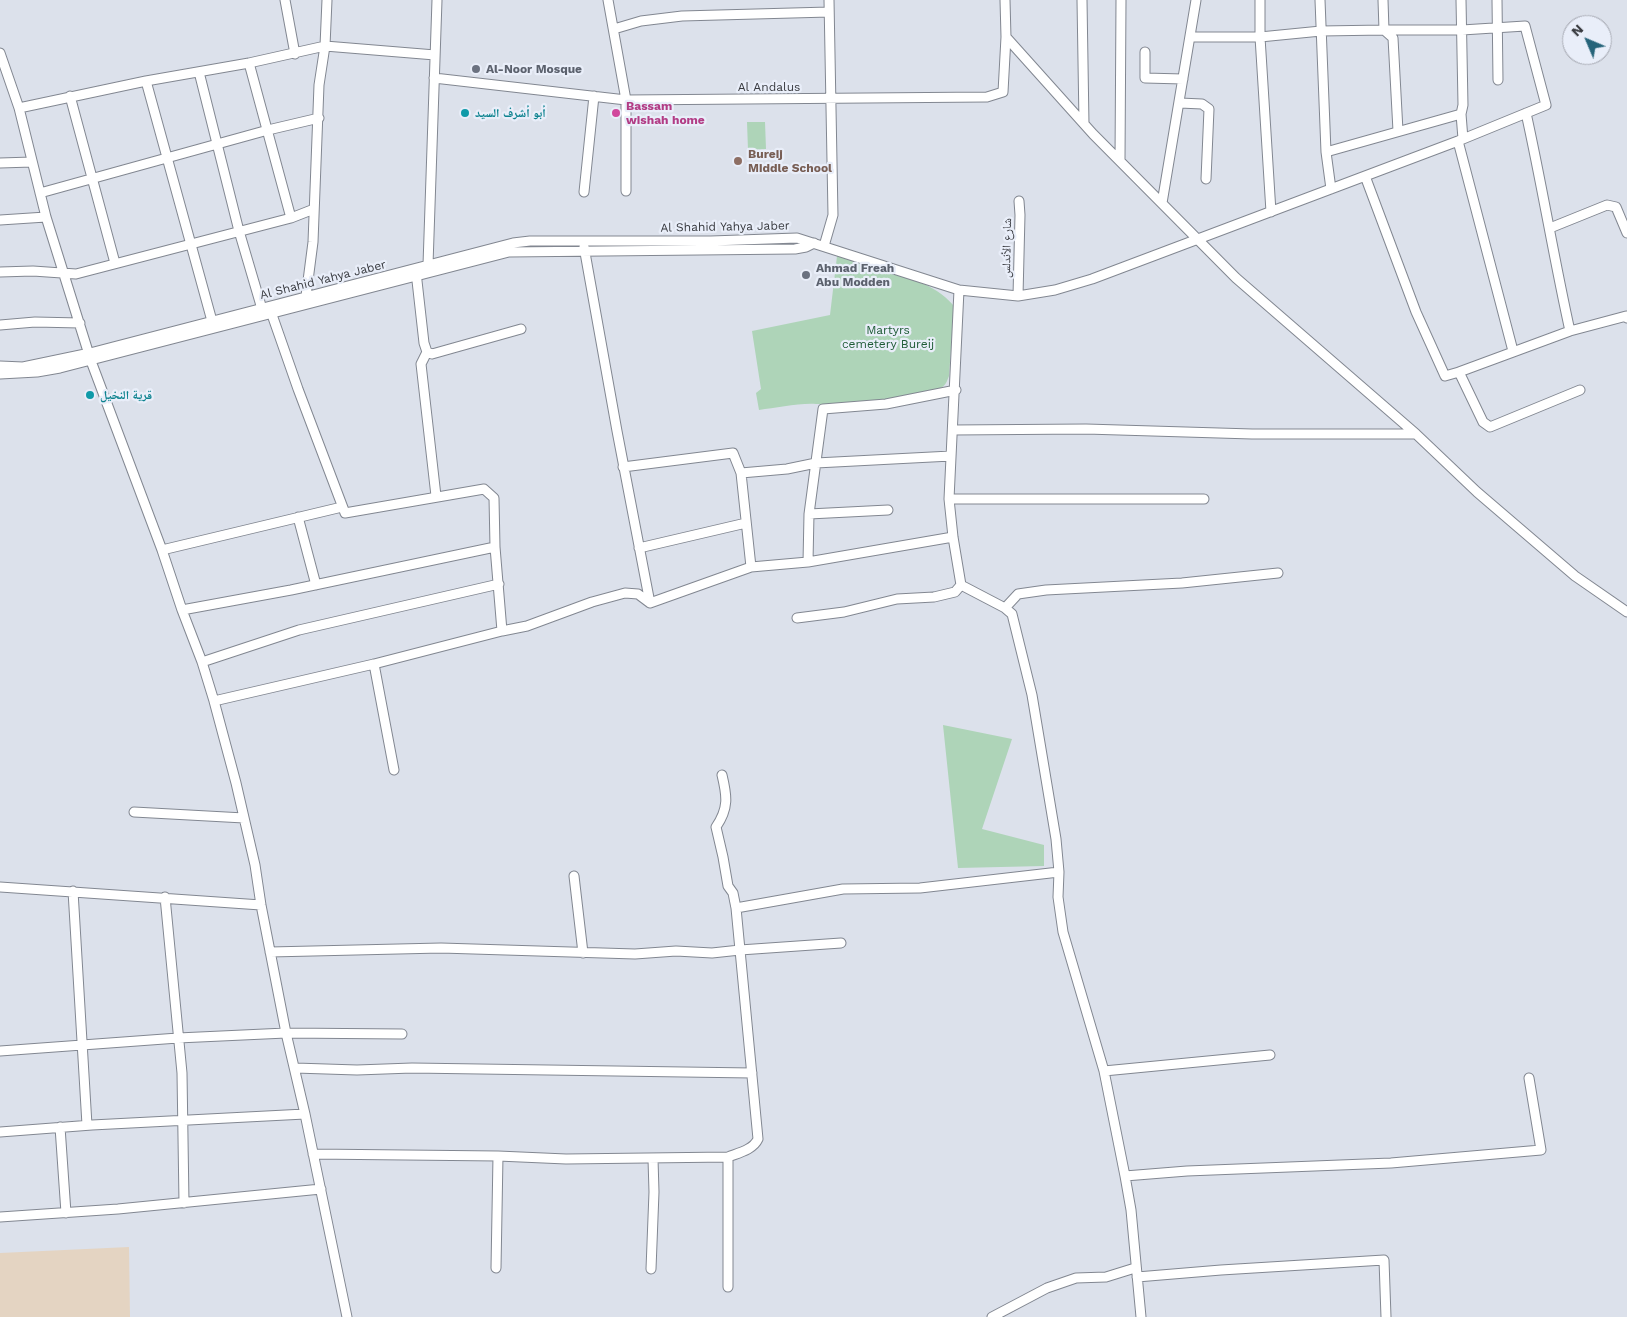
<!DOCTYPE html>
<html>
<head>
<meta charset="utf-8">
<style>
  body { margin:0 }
  #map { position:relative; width:1627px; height:1317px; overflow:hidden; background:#dce1eb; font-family:"Work Sans",sans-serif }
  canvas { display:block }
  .north { position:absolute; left:1562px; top:15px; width:50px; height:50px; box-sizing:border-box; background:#e9eef9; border:1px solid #a3a6af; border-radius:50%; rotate:315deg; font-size:14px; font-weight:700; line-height:20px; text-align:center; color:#393b40 }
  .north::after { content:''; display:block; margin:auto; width:18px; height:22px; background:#26647a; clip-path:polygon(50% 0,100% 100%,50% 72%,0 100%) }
</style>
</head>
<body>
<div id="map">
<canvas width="1627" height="1317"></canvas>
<div class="north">N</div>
</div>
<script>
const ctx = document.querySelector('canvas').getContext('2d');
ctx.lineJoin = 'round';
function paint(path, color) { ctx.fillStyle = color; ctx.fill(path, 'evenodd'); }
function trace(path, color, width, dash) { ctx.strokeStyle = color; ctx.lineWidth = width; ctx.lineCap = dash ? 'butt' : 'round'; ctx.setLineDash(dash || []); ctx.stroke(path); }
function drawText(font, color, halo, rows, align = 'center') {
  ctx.font = font + ' "Work Sans","Noto Naskh Arabic",sans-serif'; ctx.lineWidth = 4.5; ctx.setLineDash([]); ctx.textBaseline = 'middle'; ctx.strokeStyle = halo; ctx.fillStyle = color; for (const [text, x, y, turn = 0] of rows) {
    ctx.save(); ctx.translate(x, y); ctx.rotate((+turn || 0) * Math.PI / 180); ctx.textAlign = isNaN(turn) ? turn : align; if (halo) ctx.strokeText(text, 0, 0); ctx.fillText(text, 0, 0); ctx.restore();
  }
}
const commercial = new Path2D(`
  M 129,1247 L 130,1317 L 0,1317 L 0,1253 Z`);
const green = new Path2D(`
  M 747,122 L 765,122 L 766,149 L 748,150 Z
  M 837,256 C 850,258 862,263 874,267 C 902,276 934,282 954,306 L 949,376 C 947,381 946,385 941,388 C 918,399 842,405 816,404 C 798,403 776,408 759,410 L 756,393 L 761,389 L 752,331 L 830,315 Z
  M 943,725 L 1012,739 L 982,829 L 1044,845 L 1044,866 L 958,868 Z`);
const minor = new Path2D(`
  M 285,0 L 295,54
  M 1082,0 L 1084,124
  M 1260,0 L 1260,37 L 1271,212
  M 1320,0 L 1326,152 L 1331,189
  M 1461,0 L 1463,105 L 1461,114 L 1463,139
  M 1497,0 L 1498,80
  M 614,29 L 641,21 L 682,16 L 829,12
  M 1006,37 L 1093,134 L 1236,278 L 1416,434 L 1477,492 L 1575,576 L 1627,612
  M 1190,37 L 1260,37 L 1321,31 L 1384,30 L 1393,38 L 1398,131
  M 1145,52 L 1145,78 L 1183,79
  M 0,53 L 19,108 L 46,217 L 91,361 L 162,550 L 182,610 L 202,662 L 214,701 L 236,783 L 255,865 L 261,905 L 286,1033 L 305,1114 L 347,1317
  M 249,63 L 291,218
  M 199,72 L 239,231 L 262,309
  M 434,78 L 626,100 L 608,0
  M 146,81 L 212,321
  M 70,96 L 115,263
  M 1180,103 L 1202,104 L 1209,109 L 1206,179
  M 19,108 L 146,81 L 249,63 L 325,46 L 435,55
  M 1526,113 C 1542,185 1554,259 1570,331
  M 1458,141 L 1513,351
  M 1326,152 L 1461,114
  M 1120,161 L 1121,0
  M 0,163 L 32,162
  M 1365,176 L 1416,312 L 1445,376 L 1459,372 L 1483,422 L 1490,427 L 1580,390
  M 626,191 L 626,100 L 987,97 L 1003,92 L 1006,37 L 1005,0
  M 584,192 L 594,96
  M 40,193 L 268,130 L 319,118
  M 1162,203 L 1196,0
  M 0,220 L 46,217
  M 1550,228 L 1607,205 L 1616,207 L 1627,233
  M 824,246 L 833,215 L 829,0
  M 584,247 L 617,431 L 650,603
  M 428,265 L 437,0
  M 0,272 L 33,271 L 76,274 L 291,218 L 314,209
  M 416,272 L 424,343 L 427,352 L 432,354 L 521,329
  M 959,290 L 949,499 L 953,537 L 961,585 L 1005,608 L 1012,614 L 1032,695 L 1056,839 L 1059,872 L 1058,897 L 1063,932 L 1104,1071 L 1125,1176 L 1131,1210 L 1141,1317
  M 306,296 L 313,242 L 319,85 L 325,46 L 327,0
  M 1018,296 L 1020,215 L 1019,201
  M 270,309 L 298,389 L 345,513 L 484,489 L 494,498 L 495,547 L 502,631
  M 0,325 L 35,322 L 80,323
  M 427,352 L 421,364 L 436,496
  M 0,366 L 23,367 L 90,353 L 513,243 L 530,241 L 711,241 L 797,238 L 959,290 L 1018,296 L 1055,290 L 1092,279 L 1458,141 L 1546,105 L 1525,26 L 1462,30 L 1384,30 L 1383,0
  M 1459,372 L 1570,331 L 1626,316 L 1627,318
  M 0,374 L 37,372 L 60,368 L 509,252 L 795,249 L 806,247 L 814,243
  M 953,430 L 1086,429 L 1252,434 L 1416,434
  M 623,467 L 733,453 L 741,473 L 751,567
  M 741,473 L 787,469 L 816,463 L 951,456
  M 949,499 L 1204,499
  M 809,514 L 888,510
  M 298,517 L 316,585
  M 639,548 L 746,523
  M 162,550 L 342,507
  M 808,562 L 809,514 L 823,409 L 886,404 L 956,390
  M 1005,608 L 1018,594 L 1046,590 L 1182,583 L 1278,573
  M 182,610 L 291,590 L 495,547
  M 797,618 L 844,612 L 897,599 L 934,597 L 955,592 L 961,585
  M 202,662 L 299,630 L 499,584
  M 374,664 L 394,770
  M 214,701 L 374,664 L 502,631 L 527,626 L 592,602 L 625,593 L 638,594 L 650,603 L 751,567 L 808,562 L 953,537
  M 722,775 C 727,796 729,808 716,827 L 723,857 L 728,886 L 733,893 L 736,908
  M 134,812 L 244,818
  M 574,876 L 583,953
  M 0,887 L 261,905
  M 73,891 L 87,1125
  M 165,897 L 182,1073 L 184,1203
  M 270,952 L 441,948 L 635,954 L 676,951 L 712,953 L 740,950 L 736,908 L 843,889 L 920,888 L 1059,872
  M 0,1051 L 178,1038 L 286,1033 L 402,1034
  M 295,1068 L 357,1070 L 412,1068 L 752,1073
  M 1104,1071 L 1270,1055
  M 60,1127 L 66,1213
  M 0,1132 L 92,1125 L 305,1114
  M 313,1154 L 498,1156 L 566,1159 L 728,1157 C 738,1153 753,1150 758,1139 L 740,950 L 841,943
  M 1125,1176 L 1187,1171 L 1391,1163 L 1541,1150 L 1529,1078
  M 0,1217 L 118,1209 L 321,1189
  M 496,1268 L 498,1156
  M 651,1269 L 654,1192 L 653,1159
  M 1137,1277 L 1221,1270 L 1384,1260 L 1386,1317
  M 728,1287 L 728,1157
  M 992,1317 L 1047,1288 L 1076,1278 L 1106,1277 L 1135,1268`);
const markers = [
  [476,69,5,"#6b7280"],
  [465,113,5,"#0f9aa8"],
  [616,113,5,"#d1479c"],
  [738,161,5,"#8d6e63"],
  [806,275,5,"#6b7280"],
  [90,395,5,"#0f9aa8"]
];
const worshipNames = [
  ["Al-Noor Mosque",486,69],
  ["Ahmad Freah",816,268],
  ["Abu Modden",816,282]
];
const streetNames = [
  ["Al Andalus",769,87],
  ["Al Shahid Yahya Jaber",725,227,-1],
  ["شارع الأندلس",1007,248,-89],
  ["Al Shahid Yahya Jaber",323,280,-14]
];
const hotelNames = [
  ["Bassam",626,106],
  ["wishah home",626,120]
];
const cultureNames = [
  ["أبو أشرف السيد",475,113],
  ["قرية النخيل",100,395]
];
const educationNames = [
  ["Bureij",748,154],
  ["Middle School",748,168]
];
const parkNames = [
  ["Martyrs",888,330],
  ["cemetery Bureij",888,344]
];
paint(commercial, '#e4d4c2');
paint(green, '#aed4b8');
trace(minor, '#828791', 11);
trace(minor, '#fff', 9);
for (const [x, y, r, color] of markers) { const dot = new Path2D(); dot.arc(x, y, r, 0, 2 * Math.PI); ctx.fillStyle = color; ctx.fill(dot); trace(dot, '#e9eef9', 2); }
drawText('bold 12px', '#5b616d', '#e9eef9', worshipNames, 'left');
drawText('12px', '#393b40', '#e9eef9', streetNames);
drawText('bold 12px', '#b23c85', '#e9eef9', hotelNames, 'left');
drawText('bold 12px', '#0d838f', '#e9eef9', cultureNames, 'left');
drawText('bold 12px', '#785e54', '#e9eef9', educationNames, 'left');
drawText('12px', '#1f5c36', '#e9eef9', parkNames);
</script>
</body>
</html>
